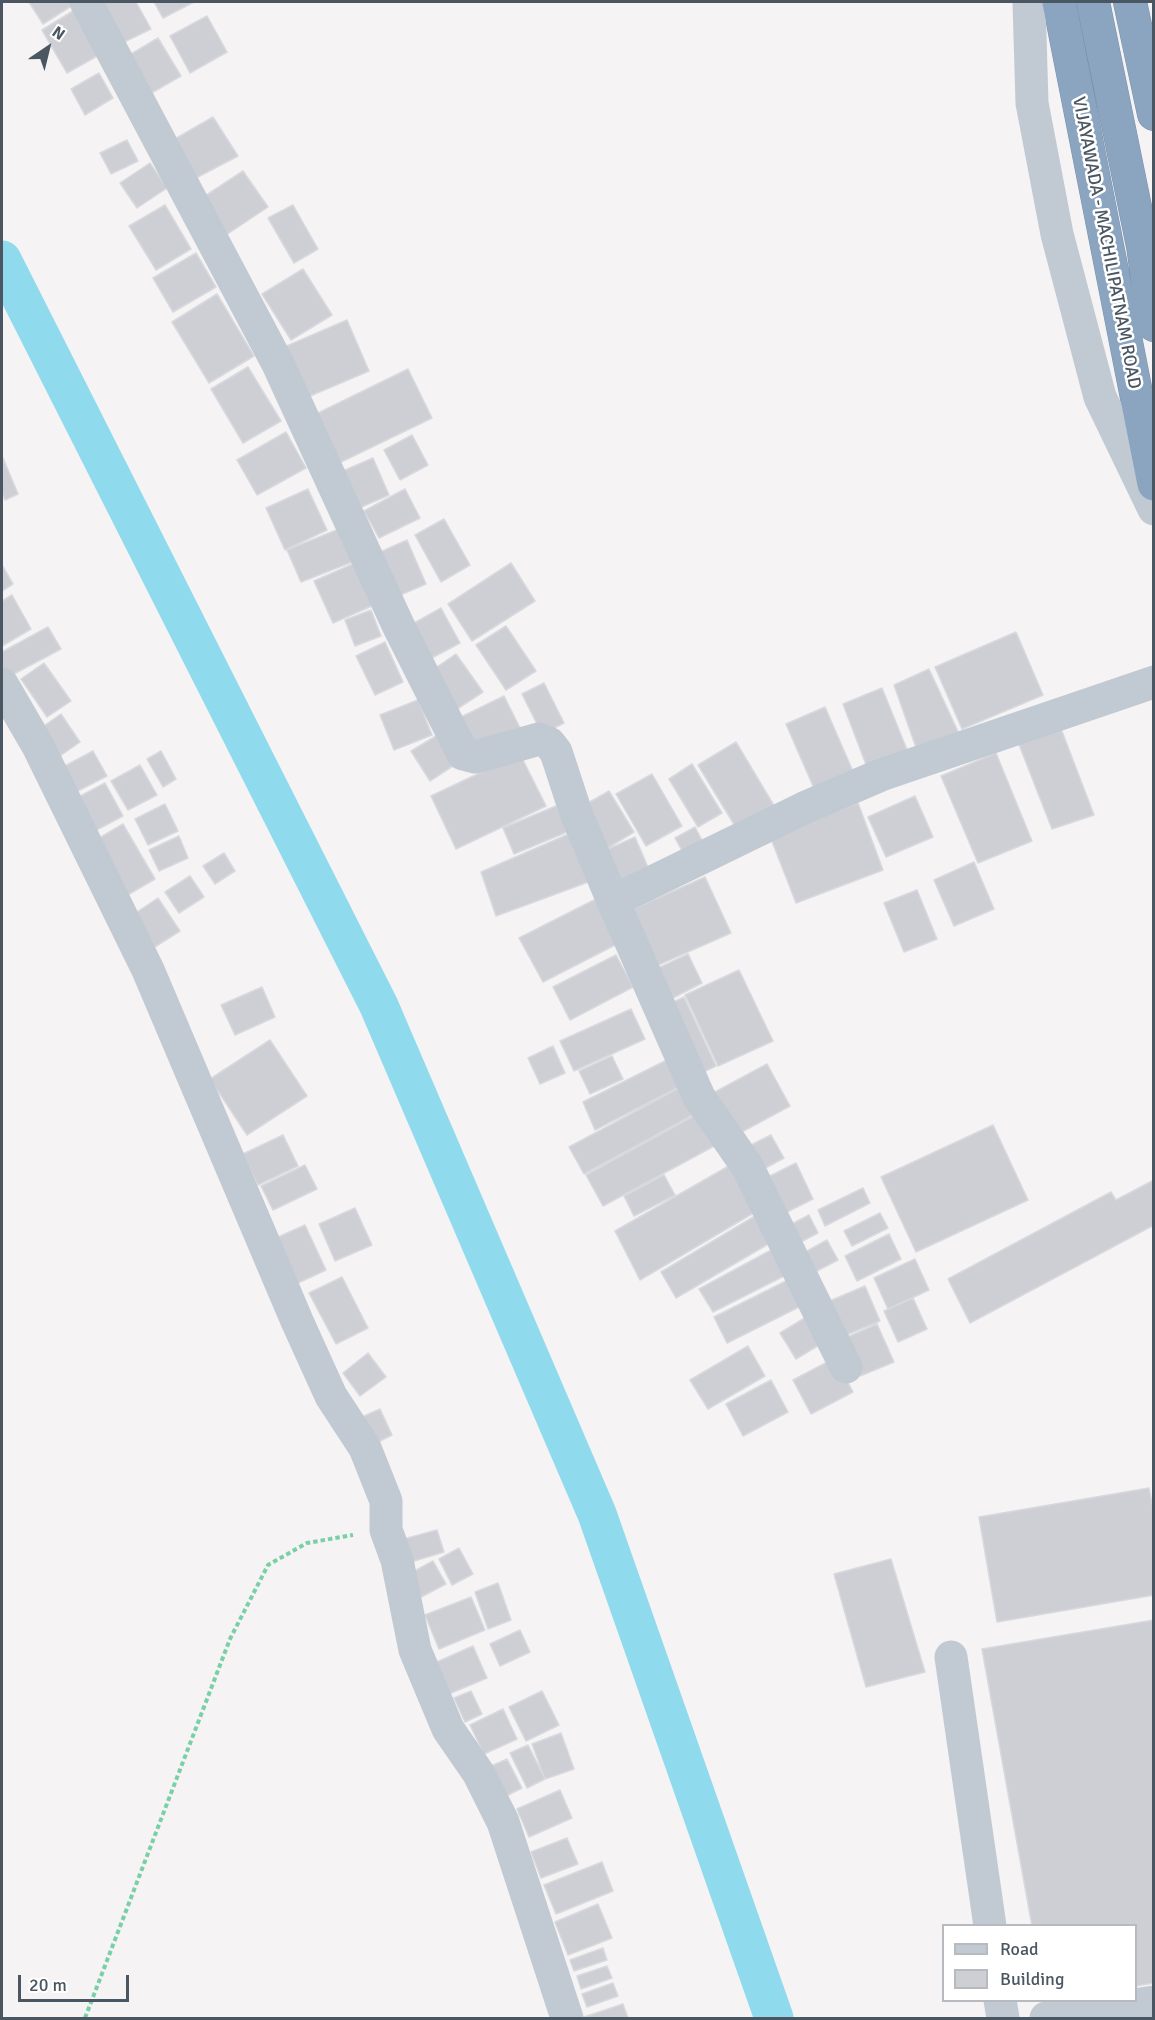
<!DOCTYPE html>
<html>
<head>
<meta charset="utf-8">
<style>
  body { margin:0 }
  #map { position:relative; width:1155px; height:2020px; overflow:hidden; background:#f5f3f3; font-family:Signika,sans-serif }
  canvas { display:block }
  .frame { position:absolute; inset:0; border:3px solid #4a5661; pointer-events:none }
  .legend { position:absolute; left:942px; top:1924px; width:195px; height:78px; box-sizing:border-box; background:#fff; border:2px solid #b7bbc0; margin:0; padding:8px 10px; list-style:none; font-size:18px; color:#4a5661 }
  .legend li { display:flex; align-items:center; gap:12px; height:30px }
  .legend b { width:30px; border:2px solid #b7bbc0 }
  .north { position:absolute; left:18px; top:18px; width:60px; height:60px; -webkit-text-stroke:4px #fff; paint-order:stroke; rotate:35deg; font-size:16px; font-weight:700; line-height:24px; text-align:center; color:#4a5661 }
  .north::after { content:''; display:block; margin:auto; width:21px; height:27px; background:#4a5661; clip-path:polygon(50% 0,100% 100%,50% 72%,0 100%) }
  .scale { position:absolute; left:18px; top:1975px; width:111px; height:27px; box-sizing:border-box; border:3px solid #4a5661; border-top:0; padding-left:8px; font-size:18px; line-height:21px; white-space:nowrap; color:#4a5661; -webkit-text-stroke:4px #fff; paint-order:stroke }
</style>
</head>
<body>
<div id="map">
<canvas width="1155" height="2020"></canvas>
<div class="frame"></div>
<ul class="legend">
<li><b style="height:8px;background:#c1cad2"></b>Road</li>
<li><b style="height:16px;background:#cdcfd5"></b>Building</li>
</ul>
<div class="north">N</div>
<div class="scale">20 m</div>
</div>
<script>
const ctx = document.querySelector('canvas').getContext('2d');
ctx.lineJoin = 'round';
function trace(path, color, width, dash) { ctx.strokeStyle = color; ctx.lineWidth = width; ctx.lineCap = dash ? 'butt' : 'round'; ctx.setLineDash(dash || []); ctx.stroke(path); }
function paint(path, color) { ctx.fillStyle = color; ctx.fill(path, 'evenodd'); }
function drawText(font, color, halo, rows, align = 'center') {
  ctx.font = font + ' Signika,sans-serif'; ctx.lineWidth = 5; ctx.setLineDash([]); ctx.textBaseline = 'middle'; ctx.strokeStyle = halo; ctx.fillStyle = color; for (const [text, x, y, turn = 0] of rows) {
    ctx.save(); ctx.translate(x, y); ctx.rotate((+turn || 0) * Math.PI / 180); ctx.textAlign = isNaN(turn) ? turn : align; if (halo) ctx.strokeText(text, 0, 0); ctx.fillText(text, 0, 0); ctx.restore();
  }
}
const canal = new Path2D(`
  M 2,260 L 379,1006 L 597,1514 L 774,2018`);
const building = new Path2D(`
  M 29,2 L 71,2 L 73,5 L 43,24 Z
  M 103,2 L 136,2 L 151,29 L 120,44 Z
  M 154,2 L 194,2 L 163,18 Z
  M 73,11 L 99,55 L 67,73 L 42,30 Z
  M 207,16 L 227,52 L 190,73 L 170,36 Z
  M 158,38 L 181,76 L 148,95 L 126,57 Z
  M 99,73 L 113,98 L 85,115 L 71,89 Z
  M 213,117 L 238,156 L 196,178 L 173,140 Z
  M 127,140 L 138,161 L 111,174 L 100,153 Z
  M 150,163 L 167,188 L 137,208 L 120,183 Z
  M 243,171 L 268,207 L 226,235 L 202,198 Z
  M 165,205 L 191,249 L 156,270 L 129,226 Z
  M 293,205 L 318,249 L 294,263 L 268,218 Z
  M 196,253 L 216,287 L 173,312 L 153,278 Z
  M 303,269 L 332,315 L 291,340 L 262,294 Z
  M 217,294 L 254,356 L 209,383 L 172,322 Z
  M 347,320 L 369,371 L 303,399 L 282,348 Z
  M 248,367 L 281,421 L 243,443 L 211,389 Z
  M 408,369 L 432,418 L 337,464 L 312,416 Z
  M 286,432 L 306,468 L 257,495 L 237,460 Z
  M 412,435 L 428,465 L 400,480 L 384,450 Z
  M 3,458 L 18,494 L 5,500 L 2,492 Z
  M 373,458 L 389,495 L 359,508 L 343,471 Z
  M 308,489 L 327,530 L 285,550 L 266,508 Z
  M 405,489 L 420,518 L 379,538 L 364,511 Z
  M 444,519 L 470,565 L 441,582 L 415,535 Z
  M 339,529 L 352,562 L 301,582 L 287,550 Z
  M 407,540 L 426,584 L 398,596 L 378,553 Z
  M 355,563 L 374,605 L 333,623 L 314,581 Z
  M 511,563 L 535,601 L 472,641 L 448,604 Z
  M 2,565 L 13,584 L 2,591 Z
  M 12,595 L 31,629 L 2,646 L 2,601 Z
  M 441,608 L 460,643 L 428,660 L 409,626 Z
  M 371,610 L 381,636 L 355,646 L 345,620 Z
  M 506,626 L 536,671 L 506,690 L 476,645 Z
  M 48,627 L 61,649 L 8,677 L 2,665 L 2,652 Z
  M 1016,632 L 1043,695 L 962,729 L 935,667 Z
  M 385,642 L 403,682 L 375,695 L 356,656 Z
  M 456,654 L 483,692 L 454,711 L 428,673 Z
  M 44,663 L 71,701 L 47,717 L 21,679 Z
  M 929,669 L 961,738 L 918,753 L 894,685 Z
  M 544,683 L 564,723 L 542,734 L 522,694 Z
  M 882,688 L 910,757 L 870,775 L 843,704 Z
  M 504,696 L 520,728 L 473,751 L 457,719 Z
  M 418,700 L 432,735 L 394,750 L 380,715 Z
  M 825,707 L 855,776 L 816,793 L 786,724 Z
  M 61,714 L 80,742 L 60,756 L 41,728 Z
  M 1060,726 L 1094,815 L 1052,829 L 1018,742 Z
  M 441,733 L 459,762 L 430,781 L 411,751 Z
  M 736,742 L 776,809 L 738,831 L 698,765 Z
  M 93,751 L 107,776 L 74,793 L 61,768 Z
  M 161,751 L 176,779 L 163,787 L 147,759 Z
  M 996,753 L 1032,841 L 978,863 L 941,776 Z
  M 520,754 L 546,806 L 456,849 L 431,796 Z
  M 692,764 L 722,813 L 698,827 L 669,779 Z
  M 140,765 L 157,795 L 128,810 L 111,781 Z
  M 652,774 L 682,826 L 646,846 L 616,794 Z
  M 105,783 L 123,816 L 89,834 L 71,801 Z
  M 609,791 L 634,832 L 606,849 L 581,807 Z
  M 915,796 L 933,837 L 886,857 L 868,817 Z
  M 858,803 L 883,870 L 796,903 L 770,836 Z
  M 165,804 L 178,831 L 148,845 L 135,819 Z
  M 556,806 L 567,832 L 514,854 L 503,828 Z
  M 123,824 L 155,879 L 126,896 L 94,841 Z
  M 695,827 L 705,846 L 685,856 L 675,838 Z
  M 571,833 L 591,881 L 496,916 L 481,872 Z
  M 179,836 L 188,858 L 159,871 L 149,850 Z
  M 635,837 L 650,872 L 621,885 L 606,850 Z
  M 224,853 L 235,871 L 215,884 L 203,866 Z
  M 974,862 L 994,909 L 954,926 L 934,880 Z
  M 190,876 L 204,897 L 179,913 L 165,892 Z
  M 705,877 L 731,933 L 656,966 L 631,910 Z
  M 917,890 L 937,939 L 904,952 L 884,903 Z
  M 158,898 L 180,931 L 153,948 L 131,916 Z
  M 596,899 L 619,943 L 543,982 L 519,938 Z
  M 688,954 L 702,983 L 669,1000 L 654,970 Z
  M 616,955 L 633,987 L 570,1020 L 553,987 Z
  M 739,970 L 773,1041 L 718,1066 L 685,995 Z
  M 262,987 L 275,1017 L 235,1035 L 221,1005 Z
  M 684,997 L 716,1066 L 695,1076 L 663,1007 Z
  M 631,1009 L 645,1039 L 574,1071 L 560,1041 Z
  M 270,1040 L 307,1096 L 247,1135 L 210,1079 Z
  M 553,1046 L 565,1073 L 540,1084 L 528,1058 Z
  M 612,1056 L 623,1079 L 590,1094 L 579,1071 Z
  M 673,1057 L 685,1084 L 595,1130 L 583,1102 Z
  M 767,1064 L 790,1106 L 738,1134 L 715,1092 Z
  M 679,1088 L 693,1115 L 584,1174 L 569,1147 Z
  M 701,1112 L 718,1144 L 603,1206 L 586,1175 Z
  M 993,1125 L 1028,1200 L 916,1252 L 881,1177 Z
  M 283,1135 L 298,1166 L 258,1185 L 243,1154 Z
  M 771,1135 L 784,1158 L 760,1171 L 747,1147 Z
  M 734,1163 L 762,1208 L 640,1280 L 615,1231 Z
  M 796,1163 L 813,1199 L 783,1214 L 766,1178 Z
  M 305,1165 L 317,1189 L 273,1210 L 261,1186 Z
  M 664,1175 L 675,1195 L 634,1216 L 624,1196 Z
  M 1154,1180 L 1154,1225 L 970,1323 L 948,1279 L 1111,1192 L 1116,1200 Z
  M 863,1188 L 870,1203 L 825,1226 L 818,1210 Z
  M 355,1208 L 372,1245 L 335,1261 L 319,1224 Z
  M 880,1213 L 888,1228 L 852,1246 L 844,1231 Z
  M 809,1215 L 818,1233 L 795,1245 L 786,1227 Z
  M 755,1216 L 770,1243 L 676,1298 L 661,1272 Z
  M 305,1225 L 326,1270 L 298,1283 L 276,1238 Z
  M 889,1234 L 901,1259 L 857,1281 L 845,1256 Z
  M 827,1240 L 838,1260 L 811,1274 L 800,1255 Z
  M 773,1249 L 786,1275 L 713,1312 L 699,1289 Z
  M 915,1259 L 929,1290 L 888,1309 L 874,1278 Z
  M 342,1277 L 368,1328 L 336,1344 L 309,1293 Z
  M 788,1280 L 801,1306 L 727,1343 L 714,1317 Z
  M 865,1286 L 880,1321 L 839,1338 L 825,1303 Z
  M 913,1298 L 927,1329 L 898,1342 L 884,1311 Z
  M 808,1316 L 824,1342 L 796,1359 L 780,1333 Z
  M 877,1324 L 894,1362 L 860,1376 L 843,1339 Z
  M 748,1346 L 765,1376 L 708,1409 L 690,1380 Z
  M 368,1353 L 386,1377 L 360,1396 L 343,1373 Z
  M 835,1358 L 853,1392 L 811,1414 L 793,1380 Z
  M 771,1380 L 788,1412 L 743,1436 L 726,1404 Z
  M 380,1409 L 392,1435 L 374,1444 L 362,1417 Z
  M 1149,1488 L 1154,1513 L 1154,1595 L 997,1622 L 979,1517 Z
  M 437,1530 L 444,1552 L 411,1562 L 404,1539 Z
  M 459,1548 L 473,1574 L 452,1585 L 439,1559 Z
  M 891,1559 L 925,1672 L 866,1687 L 834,1574 Z
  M 433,1561 L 446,1584 L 421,1597 L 409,1574 Z
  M 498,1583 L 511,1620 L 488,1629 L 475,1592 Z
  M 471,1597 L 485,1630 L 439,1649 L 425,1615 Z
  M 1154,1620 L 1154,1983 L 1136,1986 L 1136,1926 L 1032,1926 L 982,1649 Z
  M 520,1630 L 530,1652 L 500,1666 L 490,1644 Z
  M 473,1646 L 487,1678 L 444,1696 L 430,1665 Z
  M 471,1691 L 482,1714 L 465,1722 L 454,1698 Z
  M 542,1691 L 559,1725 L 526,1741 L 509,1707 Z
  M 503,1709 L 517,1739 L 484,1754 L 470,1725 Z
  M 561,1733 L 574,1769 L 545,1779 L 532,1744 Z
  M 528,1745 L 545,1779 L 527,1788 L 510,1753 Z
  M 507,1759 L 522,1788 L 504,1797 L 489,1767 Z
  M 560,1790 L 572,1818 L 529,1837 L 517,1809 Z
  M 567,1838 L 578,1864 L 541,1878 L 531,1852 Z
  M 602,1862 L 613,1891 L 556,1914 L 544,1885 Z
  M 598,1904 L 612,1938 L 568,1955 L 555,1922 Z
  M 603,1948 L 607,1960 L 574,1971 L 570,1960 Z
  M 607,1966 L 612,1978 L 581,1989 L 577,1976 Z
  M 613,1983 L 618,1996 L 587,2007 L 582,1994 Z
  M 623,2004 L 628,2018 L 581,2018 Z`);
const path = new Path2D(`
  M 85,2018 L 230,1639 L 268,1565 L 307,1543 L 353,1535`);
const minor = new Path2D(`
  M 86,2 L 278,364 L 398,625 L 463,754 L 475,757 L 539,739 L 549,743 L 556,752 L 576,813 L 613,901 L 804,808 L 881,775 L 1154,682
  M 1029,2 L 1032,103 L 1057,234 L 1100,397 L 1154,509
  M 2,684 L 38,746 L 148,970 L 297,1321 L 331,1396 L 365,1448 L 386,1501 L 386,1530 L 397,1560 L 415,1650 L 448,1729 L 479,1774 L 503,1822 L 567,2018
  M 613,901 L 699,1097 L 747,1166 L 846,1367
  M 951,1657 L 990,1926
  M 1000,2000 L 1003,2018
  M 1046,2018 L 1154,2002`);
const highway = new Path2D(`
  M 1059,2 L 1154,484
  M 1093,2 L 1143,246 L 1154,325
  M 1130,2 L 1154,114`);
const streetNames = [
  ["VIJAYAWADA - MACHILIPATNAM ROAD",1106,243,79]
];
trace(canal, '#90daee', 39);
paint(building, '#cdcfd5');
trace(building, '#d7d9de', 1.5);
trace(highway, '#7690ad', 34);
trace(path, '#7ad0a6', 4, [4.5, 3]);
trace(minor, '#c1cad2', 33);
trace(highway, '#8ba5c1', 33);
drawText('18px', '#4a5661', '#fff', streetNames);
</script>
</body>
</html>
